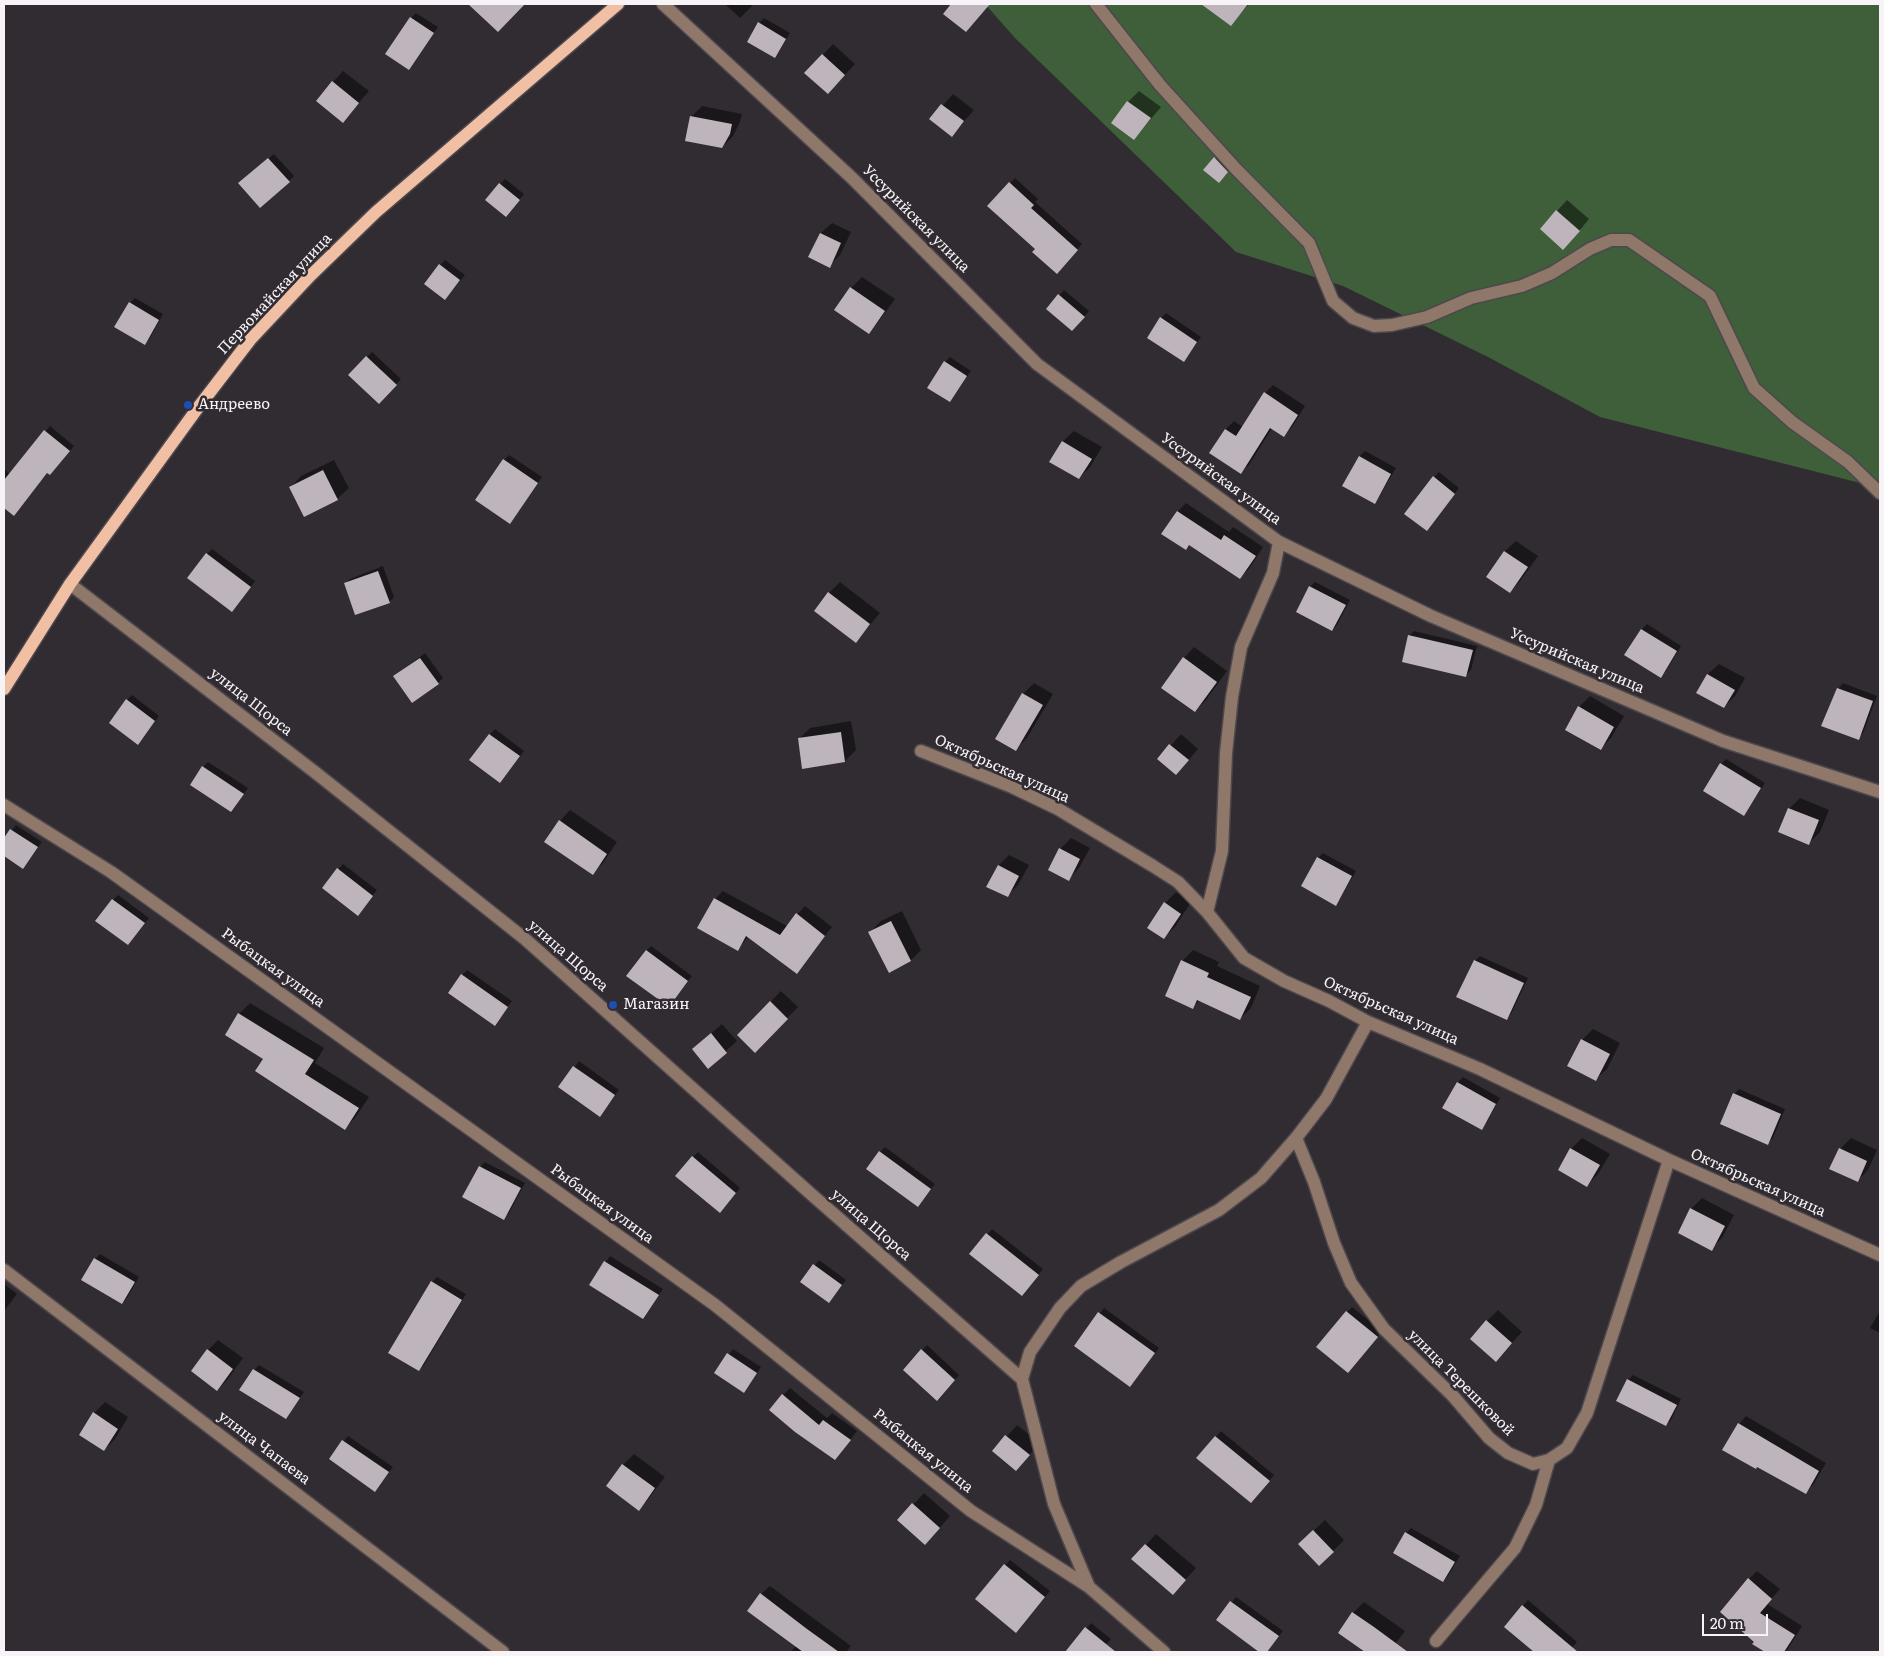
<!DOCTYPE html>
<html>
<head>
<meta charset="utf-8">
<style>
  body { margin:0 }
  #map { position:relative; width:1884px; height:1656px; overflow:hidden; background:#312c32; font-family:Literata,serif }
  canvas { display:block }
  .frame { position:absolute; inset:0; border:5px solid #f7f3f7; pointer-events:none }
  .scale { position:absolute; left:1702px; top:1614px; width:66px; height:22px; box-sizing:border-box; border:2px solid #f7f3f7; border-top:0; padding-left:6px; font-size:15px; line-height:18px; white-space:nowrap; color:#f7f3f7; -webkit-text-stroke:4px #312c32; paint-order:stroke }
</style>
</head>
<body>
<div id="map">
<canvas width="1884" height="1656"></canvas>
<div class="frame"></div>
<div class="scale">20 m</div>
</div>
<script>
const ctx = document.querySelector('canvas').getContext('2d');
ctx.lineJoin = 'round';
function paint(path, color) { ctx.fillStyle = color; ctx.fill(path, 'evenodd'); }
function trace(path, color, width, dash) { ctx.strokeStyle = color; ctx.lineWidth = width; ctx.lineCap = dash ? 'butt' : 'round'; ctx.setLineDash(dash || []); ctx.stroke(path); }
function drawText(font, color, halo, rows, align = 'center') {
  ctx.font = font + ' Literata,serif'; ctx.lineWidth = 5; ctx.setLineDash([]); ctx.textBaseline = 'middle'; ctx.strokeStyle = halo; ctx.fillStyle = color; for (const [text, x, y, turn = 0] of rows) {
    ctx.save(); ctx.translate(x, y); ctx.rotate((+turn || 0) * Math.PI / 180); ctx.textAlign = isNaN(turn) ? turn : align; if (halo) ctx.strokeText(text, 0, 0); ctx.fillText(text, 0, 0); ctx.restore();
  }
}
const green = new Path2D(`
  M 985,4 L 1880,4 L 1880,488 L 1600,417 L 1488,357 L 1343,286 L 1236,252 L 1015,38 Z`);
const shadow = new Path2D(`
  M 470,4 L 523,4 L 498,30 Z
  M 725,4 L 754,4 L 740,18 Z
  M 1208,4 L 1249,4 L 1231,24 L 1206,6 Z
  M 416,13 L 438,27 L 409,68 L 411,18 Z
  M 764,18 L 790,33 L 779,51 L 774,56 L 759,23 Z
  M 833,44 L 855,64 L 838,82 L 806,73 Z
  M 343,71 L 369,91 L 343,121 L 333,82 Z
  M 1139,91 L 1161,107 L 1134,139 L 1112,123 L 1128,102 Z
  M 953,94 L 974,110 L 951,136 L 931,119 Z
  M 702,106 L 742,114 L 740,122 L 733,136 L 722,147 L 691,117 Z
  M 1226,147 L 1238,161 L 1219,181 L 1205,169 Z
  M 274,154 L 294,176 L 289,181 L 245,178 Z
  M 1015,178 L 1038,199 L 1035,202 L 1082,244 L 1062,267 L 1036,249 L 989,205 Z
  M 505,179 L 524,194 L 511,210 L 500,184 Z
  M 1567,200 L 1589,219 L 1574,237 L 1557,211 Z
  M 832,223 L 851,232 L 840,255 L 829,266 L 810,256 L 821,233 Z
  M 445,260 L 465,275 L 445,299 L 440,265 Z
  M 862,277 L 895,299 L 879,321 L 869,332 L 836,310 L 851,288 Z
  M 1064,290 L 1089,311 L 1077,325 L 1048,309 Z
  M 135,298 L 163,314 L 150,338 L 145,343 L 130,303 Z
  M 1166,313 L 1201,337 L 1184,361 L 1161,318 Z
  M 372,352 L 401,379 L 379,402 L 349,375 Z
  M 950,357 L 971,371 L 950,401 L 945,362 Z
  M 1273,385 L 1305,406 L 1292,427 L 1284,435 L 1272,428 L 1249,465 L 1241,472 L 1211,453 L 1226,429 L 1234,421 L 1243,427 L 1265,393 Z
  M 50,426 L 74,446 L 55,469 L 50,474 L 48,472 L 14,514 L 4,507 L 4,469 L 10,474 Z
  M 1074,431 L 1102,447 L 1090,467 L 1079,478 L 1051,461 L 1063,441 Z
  M 1365,451 L 1396,468 L 1379,497 L 1374,502 L 1344,485 L 1360,456 Z
  M 509,455 L 542,477 L 510,522 L 504,460 Z
  M 334,460 L 349,488 L 338,498 L 305,515 L 291,487 L 301,476 Z
  M 1439,472 L 1459,488 L 1431,524 L 1434,477 Z
  M 1186,503 L 1229,532 L 1233,527 L 1263,547 L 1249,569 L 1240,577 L 1190,544 L 1185,549 L 1177,512 Z
  M 1516,541 L 1538,556 L 1520,581 L 1510,592 L 1488,577 L 1505,551 Z
  M 212,549 L 255,581 L 237,605 L 207,554 Z
  M 383,566 L 394,597 L 389,602 L 345,584 L 350,579 Z
  M 840,582 L 880,613 L 856,641 L 829,593 Z
  M 1315,582 L 1350,600 L 1337,625 L 1332,630 L 1310,587 Z
  M 1647,624 L 1681,646 L 1666,671 L 1661,676 L 1642,629 Z
  M 1414,631 L 1477,646 L 1471,670 L 1466,675 L 1409,636 Z
  M 1194,647 L 1227,671 L 1206,700 L 1195,711 L 1184,658 Z
  M 425,653 L 443,678 L 438,683 L 395,676 Z
  M 1719,664 L 1745,678 L 1735,696 L 1724,707 L 1698,692 L 1708,674 Z
  M 1034,683 L 1053,694 L 1027,738 L 1016,749 L 1023,694 Z
  M 1843,683 L 1877,696 L 1863,733 L 1858,738 L 1838,689 Z
  M 132,695 L 159,716 L 143,738 L 127,700 Z
  M 1590,696 L 1624,716 L 1611,738 L 1600,749 L 1579,707 Z
  M 851,721 L 856,750 L 845,761 L 799,739 L 810,728 Z
  M 495,729 L 524,751 L 505,776 L 490,734 Z
  M 1181,734 L 1198,749 L 1186,763 L 1159,759 Z
  M 1726,759 L 1765,783 L 1748,809 L 1743,814 L 1721,764 Z
  M 208,762 L 248,788 L 231,811 L 203,767 Z
  M 1800,798 L 1829,810 L 1820,832 L 1809,843 L 1789,809 Z
  M 570,810 L 617,842 L 603,863 L 592,873 L 560,821 Z
  M 16,825 L 42,842 L 23,867 L 4,855 L 4,840 Z
  M 1071,838 L 1090,848 L 1079,868 L 1069,879 L 1060,849 Z
  M 1323,853 L 1356,871 L 1340,899 L 1335,904 L 1318,858 Z
  M 1009,855 L 1029,865 L 1018,885 L 1007,896 L 999,865 Z
  M 343,864 L 377,890 L 362,909 L 323,887 Z
  M 723,891 L 787,926 L 805,906 L 832,927 L 796,972 L 749,936 L 738,949 L 715,899 Z
  M 1176,892 L 1191,902 L 1175,927 L 1164,937 L 1149,927 L 1165,903 Z
  M 118,895 L 149,918 L 128,944 L 113,900 Z
  M 902,911 L 921,950 L 911,960 L 870,932 L 881,921 Z
  M 651,946 L 692,976 L 669,1006 L 646,951 Z
  M 1193,950 L 1219,962 L 1217,966 L 1260,986 L 1251,1008 L 1240,1019 L 1200,1000 L 1192,1007 L 1182,961 Z
  M 1480,956 L 1528,978 L 1511,1014 L 1506,1019 L 1475,961 Z
  M 467,970 L 512,1001 L 495,1024 L 462,975 Z
  M 781,991 L 798,1007 L 755,1051 L 738,1035 Z
  M 250,1003 L 324,1048 L 315,1063 L 369,1097 L 355,1118 L 345,1128 L 265,1058 L 226,1034 L 239,1014 Z
  M 722,1024 L 737,1041 L 708,1067 L 693,1049 Z
  M 1593,1029 L 1620,1043 L 1607,1069 L 1596,1079 L 1582,1040 Z
  M 579,1061 L 619,1090 L 600,1115 L 560,1087 Z
  M 1463,1077 L 1500,1098 L 1486,1123 L 1481,1128 L 1444,1107 L 1458,1082 Z
  M 1739,1089 L 1785,1109 L 1773,1138 L 1768,1143 L 1734,1094 Z
  M 1582,1138 L 1610,1154 L 1598,1174 L 1587,1185 L 1560,1169 L 1571,1149 Z
  M 1851,1138 L 1877,1150 L 1868,1170 L 1858,1180 L 1840,1149 Z
  M 885,1147 L 935,1184 L 918,1205 L 880,1152 Z
  M 698,1152 L 740,1188 L 725,1207 L 693,1157 Z
  M 485,1162 L 525,1183 L 509,1213 L 504,1218 L 480,1167 Z
  M 1702,1198 L 1734,1215 L 1722,1238 L 1711,1249 L 1691,1209 Z
  M 992,1229 L 1043,1269 L 1027,1290 L 971,1254 Z
  M 100,1254 L 139,1277 L 127,1298 L 122,1303 L 95,1259 Z
  M 610,1256 L 663,1289 L 643,1317 L 591,1285 Z
  M 819,1260 L 846,1280 L 829,1302 L 802,1282 Z
  M 437,1277 L 466,1294 L 424,1365 L 419,1370 L 432,1282 Z
  M 4,1284 L 17,1294 L 4,1311 Z
  M 1352,1307 L 1382,1331 L 1353,1366 L 1347,1312 Z
  M 1104,1308 L 1159,1348 L 1130,1386 L 1075,1346 Z
  M 1498,1310 L 1522,1332 L 1496,1360 L 1487,1321 Z
  M 1880,1311 L 1880,1333 L 1870,1328 Z
  M 218,1340 L 243,1358 L 228,1379 L 217,1390 L 208,1350 Z
  M 927,1345 L 959,1375 L 942,1394 L 904,1370 Z
  M 733,1349 L 761,1367 L 748,1386 L 715,1372 Z
  M 259,1365 L 304,1392 L 286,1418 L 254,1370 Z
  M 1633,1375 L 1681,1399 L 1671,1420 L 1666,1425 L 1628,1380 Z
  M 790,1388 L 827,1418 L 832,1413 L 857,1431 L 835,1459 L 783,1395 Z
  M 105,1402 L 128,1417 L 115,1439 L 104,1450 L 94,1413 Z
  M 1746,1416 L 1826,1463 L 1813,1485 L 1805,1493 L 1739,1424 Z
  M 1017,1425 L 1040,1443 L 1016,1470 L 994,1451 Z
  M 1221,1431 L 1274,1475 L 1256,1497 L 1198,1458 Z
  M 348,1436 L 393,1467 L 375,1490 L 330,1459 Z
  M 634,1454 L 665,1477 L 649,1498 L 639,1509 L 607,1486 L 623,1465 Z
  M 924,1493 L 950,1516 L 935,1533 L 899,1520 Z
  M 1325,1520 L 1344,1540 L 1333,1551 L 1311,1533 Z
  M 1411,1528 L 1460,1556 L 1448,1576 L 1443,1581 L 1406,1533 Z
  M 1156,1534 L 1196,1568 L 1173,1593 L 1133,1559 Z
  M 1010,1560 L 1050,1591 L 1021,1626 L 977,1599 Z
  M 1757,1571 L 1780,1589 L 1767,1604 L 1802,1626 L 1786,1652 L 1767,1652 L 1754,1644 L 1756,1641 L 1749,1579 Z
  M 770,1586 L 851,1646 L 846,1652 L 791,1652 L 796,1646 L 761,1594 Z
  M 1236,1597 L 1283,1631 L 1266,1652 L 1262,1652 L 1218,1620 Z
  M 1528,1600 L 1577,1642 L 1568,1652 L 1536,1652 L 1505,1626 Z
  M 1364,1602 L 1405,1631 L 1389,1652 L 1368,1652 L 1340,1632 L 1353,1613 Z
  M 1091,1623 L 1111,1639 L 1100,1652 L 1067,1652 Z`);
const building = new Path2D(`
  M 468,4 L 525,4 L 498,32 Z
  M 951,4 L 990,4 L 966,32 L 943,14 Z
  M 1201,4 L 1248,4 L 1231,26 Z
  M 410,17 L 434,33 L 409,70 L 385,54 Z
  M 758,22 L 786,39 L 775,58 L 747,42 Z
  M 822,54 L 845,75 L 828,94 L 804,73 Z
  M 332,81 L 359,103 L 343,123 L 316,101 Z
  M 1127,101 L 1151,118 L 1134,140 L 1111,123 Z
  M 941,104 L 964,121 L 952,137 L 929,119 Z
  M 690,116 L 732,124 L 730,134 L 722,148 L 685,141 Z
  M 1214,157 L 1228,172 L 1219,183 L 1203,170 Z
  M 268,158 L 290,182 L 260,208 L 238,183 Z
  M 1009,182 L 1034,205 L 1031,208 L 1078,250 L 1057,274 L 1032,252 L 1035,249 L 987,206 Z
  M 499,183 L 520,200 L 506,217 L 485,200 Z
  M 1556,210 L 1580,231 L 1563,250 L 1540,229 Z
  M 820,233 L 841,243 L 830,268 L 808,257 Z
  M 439,264 L 460,280 L 445,300 L 424,284 Z
  M 850,287 L 885,311 L 869,334 L 834,310 Z
  M 1058,294 L 1085,317 L 1072,331 L 1046,309 Z
  M 129,302 L 159,320 L 145,345 L 114,327 Z
  M 1160,317 L 1197,342 L 1184,362 L 1147,338 Z
  M 366,356 L 397,385 L 379,404 L 348,375 Z
  M 944,361 L 967,376 L 950,402 L 927,388 Z
  M 1264,392 L 1298,415 L 1284,437 L 1270,428 L 1241,474 L 1209,453 L 1225,429 L 1236,436 Z
  M 44,430 L 70,451 L 50,475 L 47,473 L 14,516 L 4,508 L 4,480 Z
  M 1062,441 L 1092,459 L 1079,479 L 1049,462 Z
  M 1359,456 L 1391,474 L 1375,504 L 1342,486 Z
  M 503,459 L 538,483 L 510,524 L 475,500 Z
  M 323,470 L 338,500 L 304,517 L 289,487 Z
  M 1433,476 L 1455,494 L 1427,531 L 1404,514 Z
  M 1177,511 L 1221,540 L 1224,535 L 1256,556 L 1240,579 L 1189,545 L 1186,550 L 1161,534 Z
  M 1504,551 L 1528,567 L 1510,593 L 1486,577 Z
  M 206,553 L 251,587 L 232,612 L 187,578 Z
  M 378,571 L 390,603 L 355,615 L 344,583 Z
  M 1309,586 L 1346,605 L 1332,631 L 1296,612 Z
  M 828,592 L 870,624 L 856,643 L 814,611 Z
  M 1641,629 L 1677,651 L 1661,678 L 1624,655 Z
  M 1408,635 L 1473,650 L 1466,677 L 1402,662 Z
  M 1183,657 L 1217,682 L 1195,712 L 1161,688 Z
  M 420,658 L 439,684 L 412,703 L 393,676 Z
  M 1707,674 L 1735,690 L 1724,708 L 1696,693 Z
  M 1837,688 L 1873,701 L 1859,740 L 1821,726 Z
  M 1022,693 L 1043,705 L 1016,751 L 995,739 Z
  M 126,699 L 155,721 L 138,745 L 109,723 Z
  M 1578,706 L 1614,727 L 1601,750 L 1565,730 Z
  M 841,732 L 845,762 L 802,769 L 798,738 Z
  M 489,734 L 520,756 L 500,783 L 469,760 Z
  M 1169,744 L 1189,760 L 1176,775 L 1157,759 Z
  M 1720,763 L 1761,788 L 1744,816 L 1703,791 Z
  M 202,766 L 244,794 L 231,812 L 190,785 Z
  M 1788,808 L 1819,820 L 1809,845 L 1778,832 Z
  M 559,820 L 607,854 L 593,875 L 544,842 Z
  M 10,829 L 38,847 L 23,869 L 4,856 L 4,838 Z
  M 1059,848 L 1080,859 L 1069,881 L 1048,870 Z
  M 1317,857 L 1352,876 L 1336,906 L 1301,886 Z
  M 998,865 L 1019,876 L 1008,897 L 986,887 Z
  M 337,868 L 373,896 L 358,916 L 322,888 Z
  M 714,898 L 780,935 L 796,913 L 825,936 L 797,974 L 746,936 L 738,951 L 697,928 Z
  M 112,899 L 145,923 L 128,945 L 95,921 Z
  M 1164,902 L 1181,914 L 1164,939 L 1147,928 Z
  M 891,921 L 911,961 L 889,973 L 868,932 Z
  M 646,950 L 688,981 L 669,1007 L 626,976 Z
  M 1181,960 L 1209,973 L 1207,977 L 1251,997 L 1240,1020 L 1197,1000 L 1193,1009 L 1165,996 Z
  M 1474,960 L 1524,983 L 1507,1020 L 1456,997 Z
  M 461,974 L 508,1007 L 495,1026 L 448,993 Z
  M 770,1001 L 788,1019 L 755,1053 L 737,1035 Z
  M 238,1013 L 314,1060 L 305,1074 L 359,1108 L 345,1130 L 255,1071 L 263,1059 L 225,1035 Z
  M 711,1033 L 727,1053 L 708,1069 L 692,1049 Z
  M 1581,1039 L 1610,1054 L 1596,1081 L 1567,1066 Z
  M 573,1066 L 615,1095 L 600,1117 L 558,1087 Z
  M 1457,1082 L 1496,1104 L 1482,1130 L 1442,1108 Z
  M 1733,1093 L 1781,1114 L 1768,1145 L 1720,1124 Z
  M 1570,1148 L 1600,1165 L 1587,1187 L 1558,1170 Z
  M 1839,1148 L 1867,1161 L 1858,1182 L 1829,1169 Z
  M 879,1151 L 931,1189 L 918,1207 L 866,1169 Z
  M 692,1156 L 736,1193 L 720,1213 L 675,1176 Z
  M 479,1166 L 521,1188 L 504,1220 L 462,1197 Z
  M 1690,1208 L 1725,1226 L 1712,1251 L 1678,1233 Z
  M 986,1233 L 1039,1275 L 1022,1296 L 969,1254 Z
  M 94,1258 L 135,1282 L 122,1304 L 81,1280 Z
  M 604,1261 L 659,1295 L 643,1319 L 589,1285 Z
  M 813,1264 L 842,1285 L 829,1303 L 800,1282 Z
  M 431,1281 L 462,1300 L 419,1371 L 388,1353 Z
  M 1346,1311 L 1378,1337 L 1348,1373 L 1316,1347 Z
  M 1098,1312 L 1155,1353 L 1130,1387 L 1074,1346 Z
  M 1486,1320 L 1512,1343 L 1496,1362 L 1470,1339 Z
  M 207,1349 L 233,1369 L 217,1391 L 191,1371 Z
  M 921,1349 L 955,1380 L 937,1401 L 903,1370 Z
  M 727,1353 L 757,1373 L 744,1393 L 714,1373 Z
  M 253,1369 L 300,1398 L 286,1419 L 239,1390 Z
  M 1627,1379 L 1677,1405 L 1666,1426 L 1616,1401 Z
  M 782,1394 L 819,1425 L 823,1420 L 851,1440 L 835,1460 L 795,1432 L 769,1410 Z
  M 93,1412 L 118,1429 L 104,1451 L 79,1435 Z
  M 1738,1423 L 1819,1471 L 1806,1494 L 1757,1467 L 1756,1469 L 1722,1450 Z
  M 1005,1435 L 1030,1455 L 1016,1471 L 992,1451 Z
  M 1215,1436 L 1270,1481 L 1251,1503 L 1196,1458 Z
  M 342,1440 L 389,1472 L 375,1492 L 329,1459 Z
  M 622,1464 L 655,1488 L 639,1511 L 606,1486 Z
  M 912,1503 L 940,1528 L 925,1545 L 897,1520 Z
  M 1313,1530 L 1334,1552 L 1319,1566 L 1298,1544 Z
  M 1405,1532 L 1455,1562 L 1443,1582 L 1393,1553 Z
  M 1145,1544 L 1186,1580 L 1173,1595 L 1131,1559 Z
  M 1004,1564 L 1045,1597 L 1016,1633 L 975,1599 Z
  M 1748,1578 L 1772,1599 L 1760,1613 L 1795,1635 L 1784,1652 L 1765,1652 L 1752,1644 L 1754,1642 L 1720,1612 Z
  M 760,1593 L 807,1629 L 839,1652 L 803,1652 L 747,1611 Z
  M 1230,1601 L 1279,1636 L 1267,1652 L 1259,1652 L 1216,1620 Z
  M 1522,1605 L 1578,1652 L 1534,1652 L 1504,1627 Z
  M 1352,1612 L 1374,1627 L 1408,1652 L 1365,1652 L 1338,1633 Z
  M 1085,1627 L 1116,1652 L 1065,1652 Z`);
const minor = new Path2D(`
  M 663,4 L 852,178 L 1037,364 L 1279,542 L 1431,616 L 1723,741 L 1880,792
  M 1096,4 L 1160,85 L 1236,169 L 1309,243 L 1333,301 L 1353,318 L 1374,326 L 1392,325 L 1427,317 L 1471,298 L 1522,286 L 1552,273 L 1590,249 L 1611,240 L 1629,240 L 1710,296 L 1754,388 L 1792,422 L 1848,462 L 1880,493
  M 70,584 L 316,773 L 525,939 L 811,1194 L 1022,1379
  M 921,751 L 1012,787 L 1058,809 L 1153,866 L 1178,882 L 1207,912 L 1244,958 L 1284,981 L 1329,1001 L 1368,1022 L 1480,1069 L 1669,1160 L 1880,1255
  M 4,805 L 111,872 L 715,1305 L 971,1511 L 1089,1587 L 1164,1652
  M 1207,912 L 1222,851 L 1226,753 L 1232,697 L 1241,647 L 1273,573 L 1279,542
  M 1296,1138 L 1314,1182 L 1334,1243 L 1351,1283 L 1384,1329 L 1453,1396 L 1489,1438 L 1508,1453 L 1533,1464 L 1549,1460 L 1567,1448 L 1587,1413 L 1669,1160
  M 4,1270 L 503,1652
  M 1089,1587 L 1054,1504 L 1022,1379 L 1030,1352 L 1060,1308 L 1081,1286 L 1121,1262 L 1219,1210 L 1261,1178 L 1296,1138 L 1326,1099 L 1368,1022
  M 1436,1641 L 1515,1548 L 1536,1505 L 1549,1460`);
const major = new Path2D(`
  M 4,689 L 70,584 L 197,409 L 250,340 L 310,276 L 376,212 L 618,4`);
const markers = [
  [188,405,5,"#1a4fb4"],
  [613,1005,5,"#1a4fb4"]
];
const streetNames = [
  ["Уссурийская улица",916,219,45],
  ["Первомайская улица",275,294,-47],
  ["Уссурийская улица",1221,479,36],
  ["Уссурийская улица",1577,661,23],
  ["улица Щорса",251,702,38],
  ["Октябрьская улица",1002,769,24],
  ["улица Щорса",568,956,41],
  ["Рыбацкая улица",273,968,36],
  ["Октябрьская улица",1391,1011,24],
  ["Октябрьская улица",1758,1183,24],
  ["Рыбацкая улица",602,1204,36],
  ["улица Щорса",871,1225,41],
  ["улица Терешковой",1461,1383,45],
  ["улица Чапаева",264,1448,37],
  ["Рыбацкая улица",923,1451,39]
];
const poiNames = [
  ["Андреево",198,405],
  ["Магазин",623,1005]
];
paint(green, '#3e5f3a');
paint(shadow, '#0007');
paint(building, '#beb5bc');
trace(minor, '#4d484e', 15);
trace(major, '#4d484e', 15);
trace(minor, '#8f7769', 12);
trace(major, '#f1bfa3', 12);
for (const [x, y, r, color] of markers) { const dot = new Path2D(); dot.arc(x, y, r, 0, 2 * Math.PI); ctx.fillStyle = color; ctx.fill(dot); trace(dot, '#312c32', 2); }
drawText('15px', '#f7f3f7', '#312c32', streetNames);
drawText('15px', '#f7f3f7', '#312c32', poiNames, 'left');
</script>
</body>
</html>
